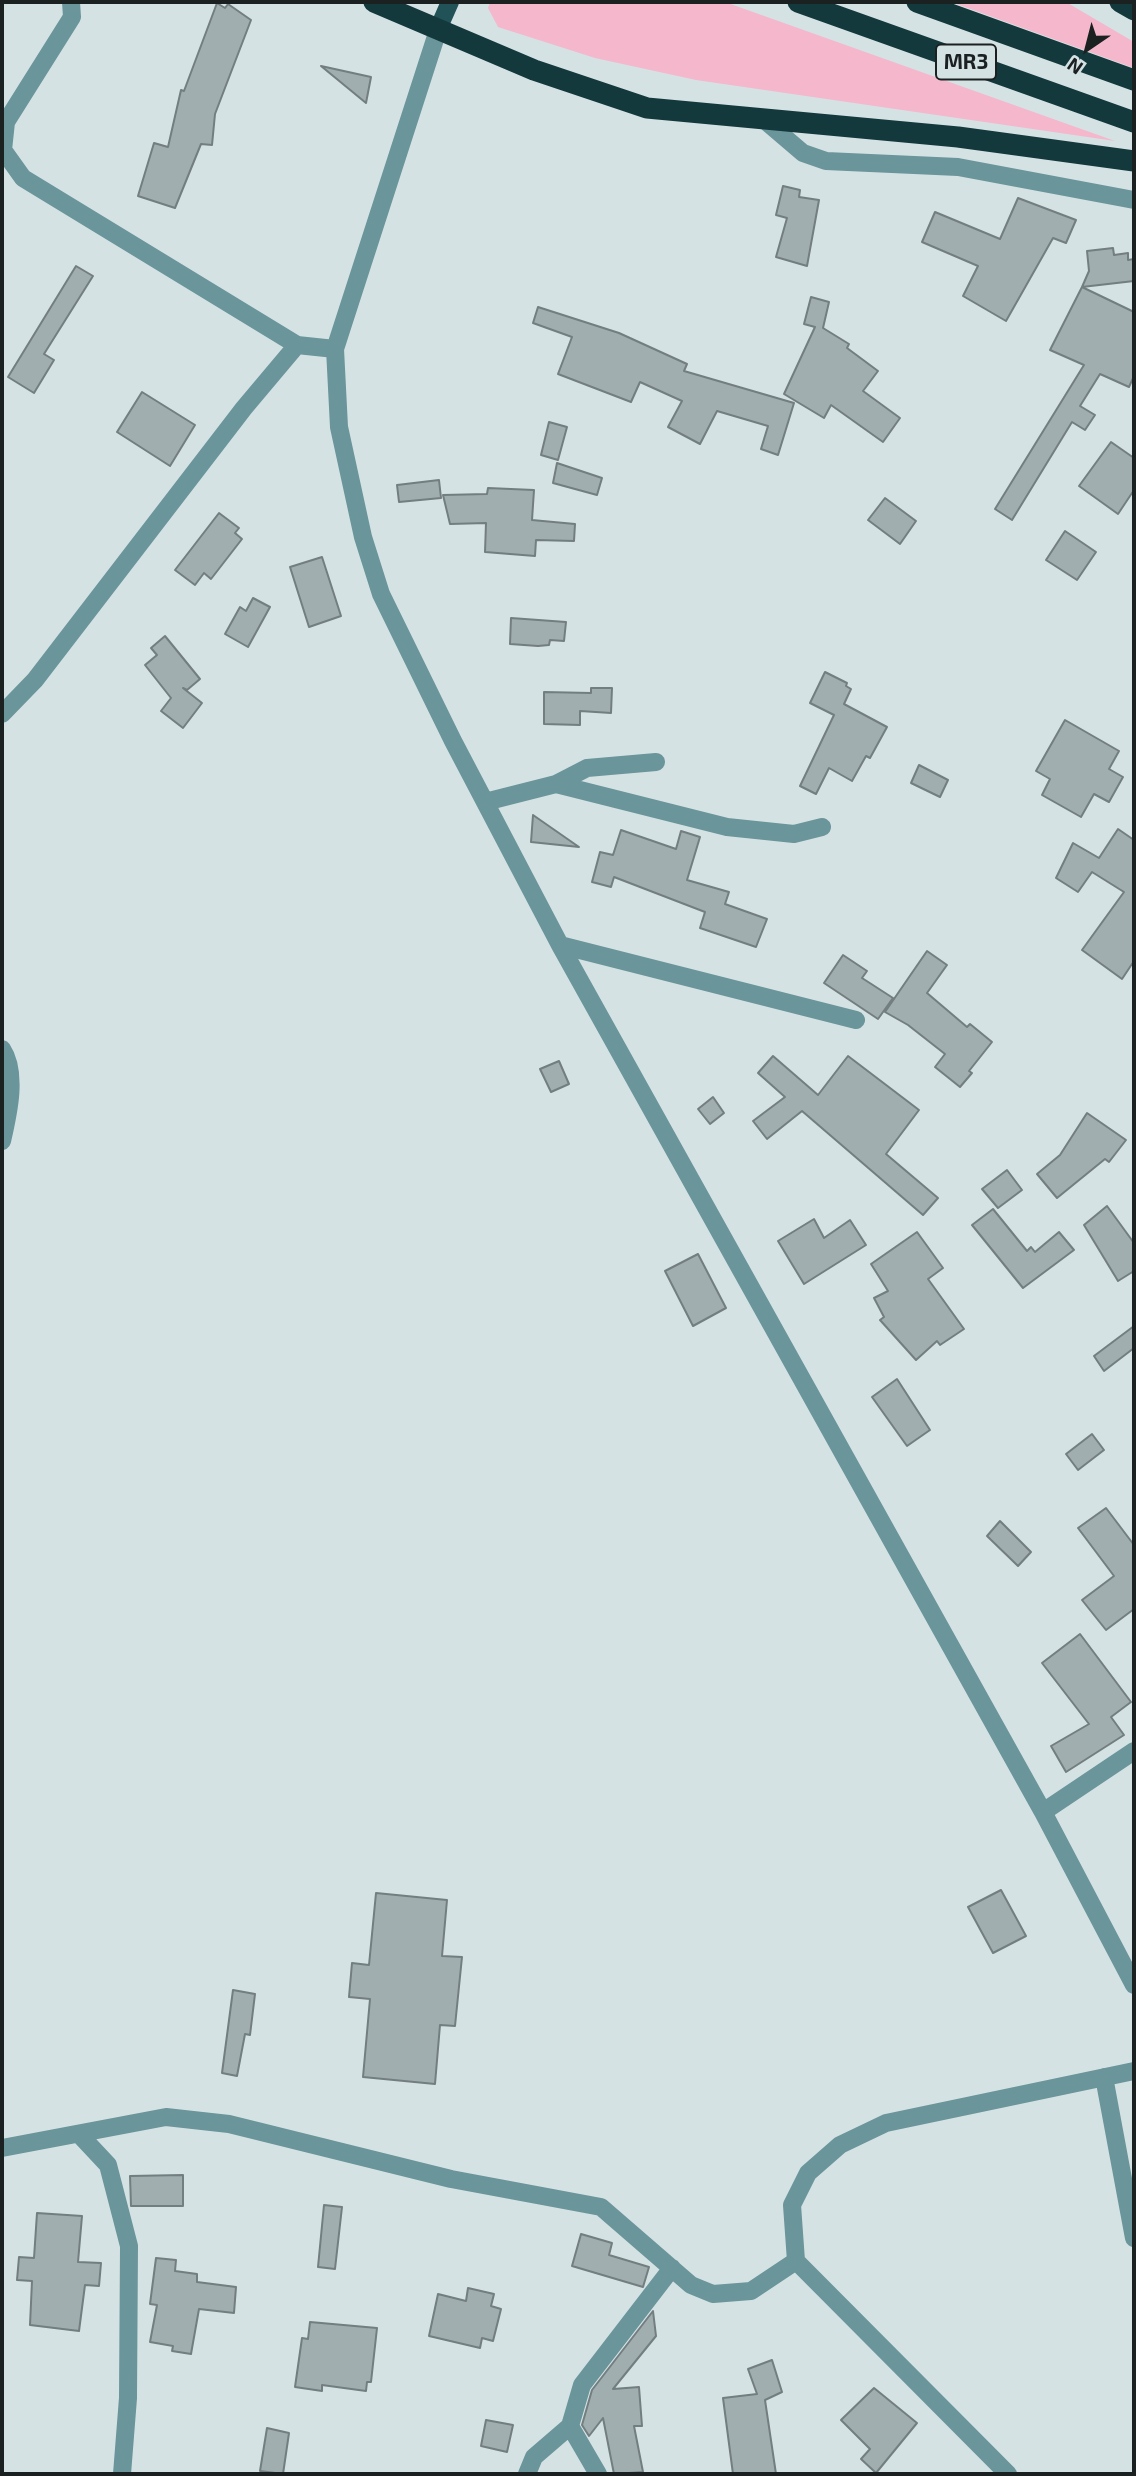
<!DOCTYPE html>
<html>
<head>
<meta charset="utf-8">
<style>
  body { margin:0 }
  #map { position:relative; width:1136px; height:2476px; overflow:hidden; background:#d5e2e4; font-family:"Exo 2",sans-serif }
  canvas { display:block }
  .frame { position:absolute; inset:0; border:4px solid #1b2021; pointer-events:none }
  .north { position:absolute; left:1052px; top:14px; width:70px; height:70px; -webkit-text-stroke:5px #d5e2e4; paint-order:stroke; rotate:215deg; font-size:19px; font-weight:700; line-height:28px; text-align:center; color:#1b2021 }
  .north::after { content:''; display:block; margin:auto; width:24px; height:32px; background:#1b2021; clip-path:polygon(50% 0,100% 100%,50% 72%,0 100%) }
</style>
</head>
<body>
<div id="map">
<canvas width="1136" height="2476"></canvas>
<div class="frame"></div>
<div class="north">N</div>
</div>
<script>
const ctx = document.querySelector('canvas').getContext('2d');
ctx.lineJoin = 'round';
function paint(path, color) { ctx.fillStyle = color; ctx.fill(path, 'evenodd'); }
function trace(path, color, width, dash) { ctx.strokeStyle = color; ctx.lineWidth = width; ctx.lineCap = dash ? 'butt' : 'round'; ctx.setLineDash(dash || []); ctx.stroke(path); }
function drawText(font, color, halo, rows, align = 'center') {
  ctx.font = font + ' "Exo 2",sans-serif'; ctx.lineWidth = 5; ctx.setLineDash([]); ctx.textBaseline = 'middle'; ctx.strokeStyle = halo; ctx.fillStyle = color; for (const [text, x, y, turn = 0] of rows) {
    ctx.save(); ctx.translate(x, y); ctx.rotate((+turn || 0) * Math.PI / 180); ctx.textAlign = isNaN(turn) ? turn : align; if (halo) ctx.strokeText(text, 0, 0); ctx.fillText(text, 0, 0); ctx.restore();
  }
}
const green = new Path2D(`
  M 490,2 L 725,2 L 1115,141 L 696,80 L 595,58 L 498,27 L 488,8 Z
  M 951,2 L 1066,2 L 1134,42 L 1134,68 Z`);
const building = new Path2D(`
  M 217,3 L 225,8 L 228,4 L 251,20 L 215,114 L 212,145 L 201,144 L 175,208 L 138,196 L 154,143 L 168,147 L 181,90 L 184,91 Z
  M 321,66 L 371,77 L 366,103 Z
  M 783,186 L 800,190 L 799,197 L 819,200 L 807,266 L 776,257 L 787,218 L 776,215 Z
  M 1018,198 L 1076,220 L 1066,243 L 1053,238 L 1006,321 L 963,296 L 978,266 L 922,242 L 935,212 L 1000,239 Z
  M 1113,248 L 1114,255 L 1128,253 L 1128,260 L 1134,259 L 1134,281 L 1082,287 L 1089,271 L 1087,251 Z
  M 76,266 L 93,276 L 44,354 L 54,360 L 34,393 L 8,377 Z
  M 1082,287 L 1134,312 L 1134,376 L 1129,387 L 1100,374 L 1080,406 L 1095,415 L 1085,430 L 1072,422 L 1012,520 L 995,509 L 1084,365 L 1050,350 Z
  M 811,297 L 829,302 L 823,328 L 849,344 L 847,348 L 878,371 L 863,391 L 900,418 L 883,442 L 831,405 L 824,418 L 784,394 L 815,327 L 804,324 Z
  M 538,307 L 619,333 L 687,364 L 684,371 L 794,403 L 778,455 L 761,449 L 768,426 L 717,411 L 700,444 L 668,427 L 682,401 L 640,382 L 631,402 L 558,374 L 572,337 L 533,323 Z
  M 142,392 L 195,425 L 170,466 L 117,432 Z
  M 549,422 L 567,427 L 558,460 L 541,455 Z
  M 1111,442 L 1134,458 L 1134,490 L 1118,514 L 1079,486 Z
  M 557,463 L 602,478 L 597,495 L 553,483 Z
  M 439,480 L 441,498 L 399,502 L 397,485 Z
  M 488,488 L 534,490 L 532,520 L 575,524 L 574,541 L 536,540 L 535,556 L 485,552 L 486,523 L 450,524 L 443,495 L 487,494 Z
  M 885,498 L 916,521 L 900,544 L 868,520 Z
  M 219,513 L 239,528 L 235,533 L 242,539 L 211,579 L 204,573 L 195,585 L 175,570 Z
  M 1065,531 L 1096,552 L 1077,580 L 1046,560 Z
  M 322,557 L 341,616 L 309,627 L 290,567 Z
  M 253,598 L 270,607 L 248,647 L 225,634 L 240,607 L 246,611 Z
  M 511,618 L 566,622 L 564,641 L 550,640 L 549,645 L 538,646 L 510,644 Z
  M 165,636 L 200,679 L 187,690 L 183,688 L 202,703 L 183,728 L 161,711 L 171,698 L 145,665 L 157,655 L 151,648 Z
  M 825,672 L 847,683 L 846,686 L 851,689 L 844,704 L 887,727 L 870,758 L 866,756 L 852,781 L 829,768 L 816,794 L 800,786 L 834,715 L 810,703 Z
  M 591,688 L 612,688 L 611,713 L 580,711 L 580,725 L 544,724 L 544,692 L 591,693 Z
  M 1065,720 L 1119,751 L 1109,769 L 1123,777 L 1109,802 L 1094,794 L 1081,817 L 1042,795 L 1050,779 L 1036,771 Z
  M 919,765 L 948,780 L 940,797 L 911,783 Z
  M 533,815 L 579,847 L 531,842 Z
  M 1118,829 L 1134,840 L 1134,961 L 1122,979 L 1082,950 L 1124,892 L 1092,872 L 1078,892 L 1056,878 L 1073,843 L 1099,858 Z
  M 621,830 L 676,849 L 681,831 L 700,837 L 687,880 L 729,892 L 725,904 L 767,919 L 756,947 L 700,928 L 705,912 L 614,877 L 611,887 L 592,882 L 600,852 L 613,855 Z
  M 927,951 L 947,965 L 927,993 L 967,1027 L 970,1024 L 992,1042 L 969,1071 L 972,1073 L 960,1087 L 935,1067 L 945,1054 L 908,1025 L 885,1012 Z
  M 843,955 L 867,971 L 862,978 L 893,998 L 878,1019 L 824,983 Z
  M 773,1056 L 818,1095 L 848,1056 L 919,1110 L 886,1154 L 938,1198 L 923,1215 L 802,1111 L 767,1139 L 753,1121 L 785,1097 L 758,1073 Z
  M 559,1061 L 569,1084 L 551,1092 L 540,1069 Z
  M 713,1097 L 724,1113 L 710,1124 L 698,1109 Z
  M 1087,1113 L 1126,1140 L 1109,1162 L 1105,1159 L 1057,1198 L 1037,1174 L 1060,1155 Z
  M 1007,1170 L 1022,1190 L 998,1208 L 982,1189 Z
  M 1107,1206 L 1134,1243 L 1134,1271 L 1118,1281 L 1084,1225 Z
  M 993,1209 L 1027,1251 L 1031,1247 L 1035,1252 L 1059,1232 L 1074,1250 L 1023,1288 L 972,1225 Z
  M 814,1219 L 824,1238 L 850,1220 L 866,1245 L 804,1284 L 778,1241 Z
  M 917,1232 L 943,1268 L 928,1279 L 964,1329 L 940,1345 L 937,1341 L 916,1360 L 880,1320 L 884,1317 L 874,1298 L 888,1291 L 871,1264 Z
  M 698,1254 L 726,1308 L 693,1326 L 665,1271 Z
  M 1134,1326 L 1134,1348 L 1104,1371 L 1094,1356 Z
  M 897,1379 L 930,1430 L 907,1446 L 872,1397 Z
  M 1092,1434 L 1104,1450 L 1078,1470 L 1066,1454 Z
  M 1106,1508 L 1134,1545 L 1134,1609 L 1106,1630 L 1082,1600 L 1114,1576 L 1078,1528 Z
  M 1000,1521 L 1031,1552 L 1018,1566 L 987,1536 Z
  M 1080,1634 L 1131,1702 L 1111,1717 L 1124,1735 L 1066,1772 L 1051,1746 L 1089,1724 L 1042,1663 Z
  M 1001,1890 L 1026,1936 L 993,1953 L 968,1907 Z
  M 376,1893 L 447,1900 L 442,1956 L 462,1957 L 455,2026 L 440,2025 L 435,2084 L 363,2077 L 370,1999 L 349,1997 L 352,1963 L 369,1965 Z
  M 233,1990 L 255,1994 L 250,2035 L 245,2034 L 237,2076 L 222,2073 Z
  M 183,2175 L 183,2206 L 131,2206 L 130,2176 Z
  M 324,2205 L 342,2207 L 335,2269 L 318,2267 Z
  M 37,2213 L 82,2216 L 78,2262 L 101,2263 L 99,2286 L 85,2285 L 79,2331 L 30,2325 L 32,2281 L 17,2280 L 19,2257 L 34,2258 Z
  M 581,2234 L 612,2243 L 609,2255 L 649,2267 L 643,2287 L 572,2266 Z
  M 156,2258 L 176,2260 L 175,2271 L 197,2274 L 197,2282 L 236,2287 L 234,2313 L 199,2309 L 191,2354 L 172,2351 L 173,2346 L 150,2342 L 157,2305 L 150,2304 Z
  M 468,2288 L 494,2294 L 491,2306 L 501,2309 L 493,2341 L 482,2338 L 480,2348 L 429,2336 L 438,2294 L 466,2301 Z
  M 653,2311 L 656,2336 L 613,2389 L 639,2387 L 642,2426 L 634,2426 L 643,2472 L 614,2474 L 603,2418 L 589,2436 L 582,2425 L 592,2390 Z
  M 310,2322 L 377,2328 L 371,2382 L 367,2382 L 366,2391 L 322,2385 L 322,2391 L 295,2387 L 302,2338 L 308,2339 Z
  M 772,2360 L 782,2392 L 765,2400 L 776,2474 L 733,2474 L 723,2398 L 757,2394 L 748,2369 Z
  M 874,2388 L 917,2423 L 876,2473 L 861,2459 L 870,2449 L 841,2420 Z
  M 486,2420 L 513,2425 L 507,2452 L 481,2446 Z
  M 267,2428 L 289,2433 L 283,2474 L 260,2471 Z`);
const street = new Path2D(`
  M 71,2 L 72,17 L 6,122 L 3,150 L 23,178 L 297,345 L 335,349
  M 439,27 L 335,349 L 339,427 L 363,537 L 381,594 L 453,741 L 560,945 L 1043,1812 L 1134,1985
  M 762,118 L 803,153 L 826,161 L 958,167 L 1134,200
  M 2,714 L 35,680 L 244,408 L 297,345
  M 556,784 L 587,768 L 656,762
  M 485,802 L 556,784 L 727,827 L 794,834 L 822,827
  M 560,945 L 856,1020
  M 2,1049 C 18,1073 8,1115 2,1141
  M 1043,1812 L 1134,1751
  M 1104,2077 L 1134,2238
  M 79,2134 L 108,2165 L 129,2246 L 128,2398 L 122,2474
  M 2,2148 L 166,2117 L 229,2124 L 451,2179 L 601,2207 L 691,2285 L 713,2294 L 751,2291 L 796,2261
  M 570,2426 L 598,2474
  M 527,2474 L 534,2457 L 570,2426 L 582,2385 L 672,2268
  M 1008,2474 L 796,2261 L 792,2205 L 808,2173 L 840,2145 L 886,2123 L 1134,2071`);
const primary = new Path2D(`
  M 439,27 L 450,2`);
const highway = new Path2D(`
  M 374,2 L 534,70 L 647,108 L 958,137 L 1134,161
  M 798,2 L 1134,122
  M 917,2 L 1134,80
  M 1120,2 L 1134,10`);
const shields = [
  [966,62,60]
];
const shieldNames = [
  ["MR3",966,62]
];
paint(green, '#f5b7cb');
paint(building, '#a1aeaf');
trace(building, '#727e80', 2);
trace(street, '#6a959a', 18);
trace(primary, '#205257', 18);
trace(highway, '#14393d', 21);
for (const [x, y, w] of shields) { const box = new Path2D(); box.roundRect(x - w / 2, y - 17.5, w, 35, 5); ctx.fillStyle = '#d5e2e4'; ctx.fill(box); trace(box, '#1b2021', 2); }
drawText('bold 21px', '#1b2021', null, shieldNames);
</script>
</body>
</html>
